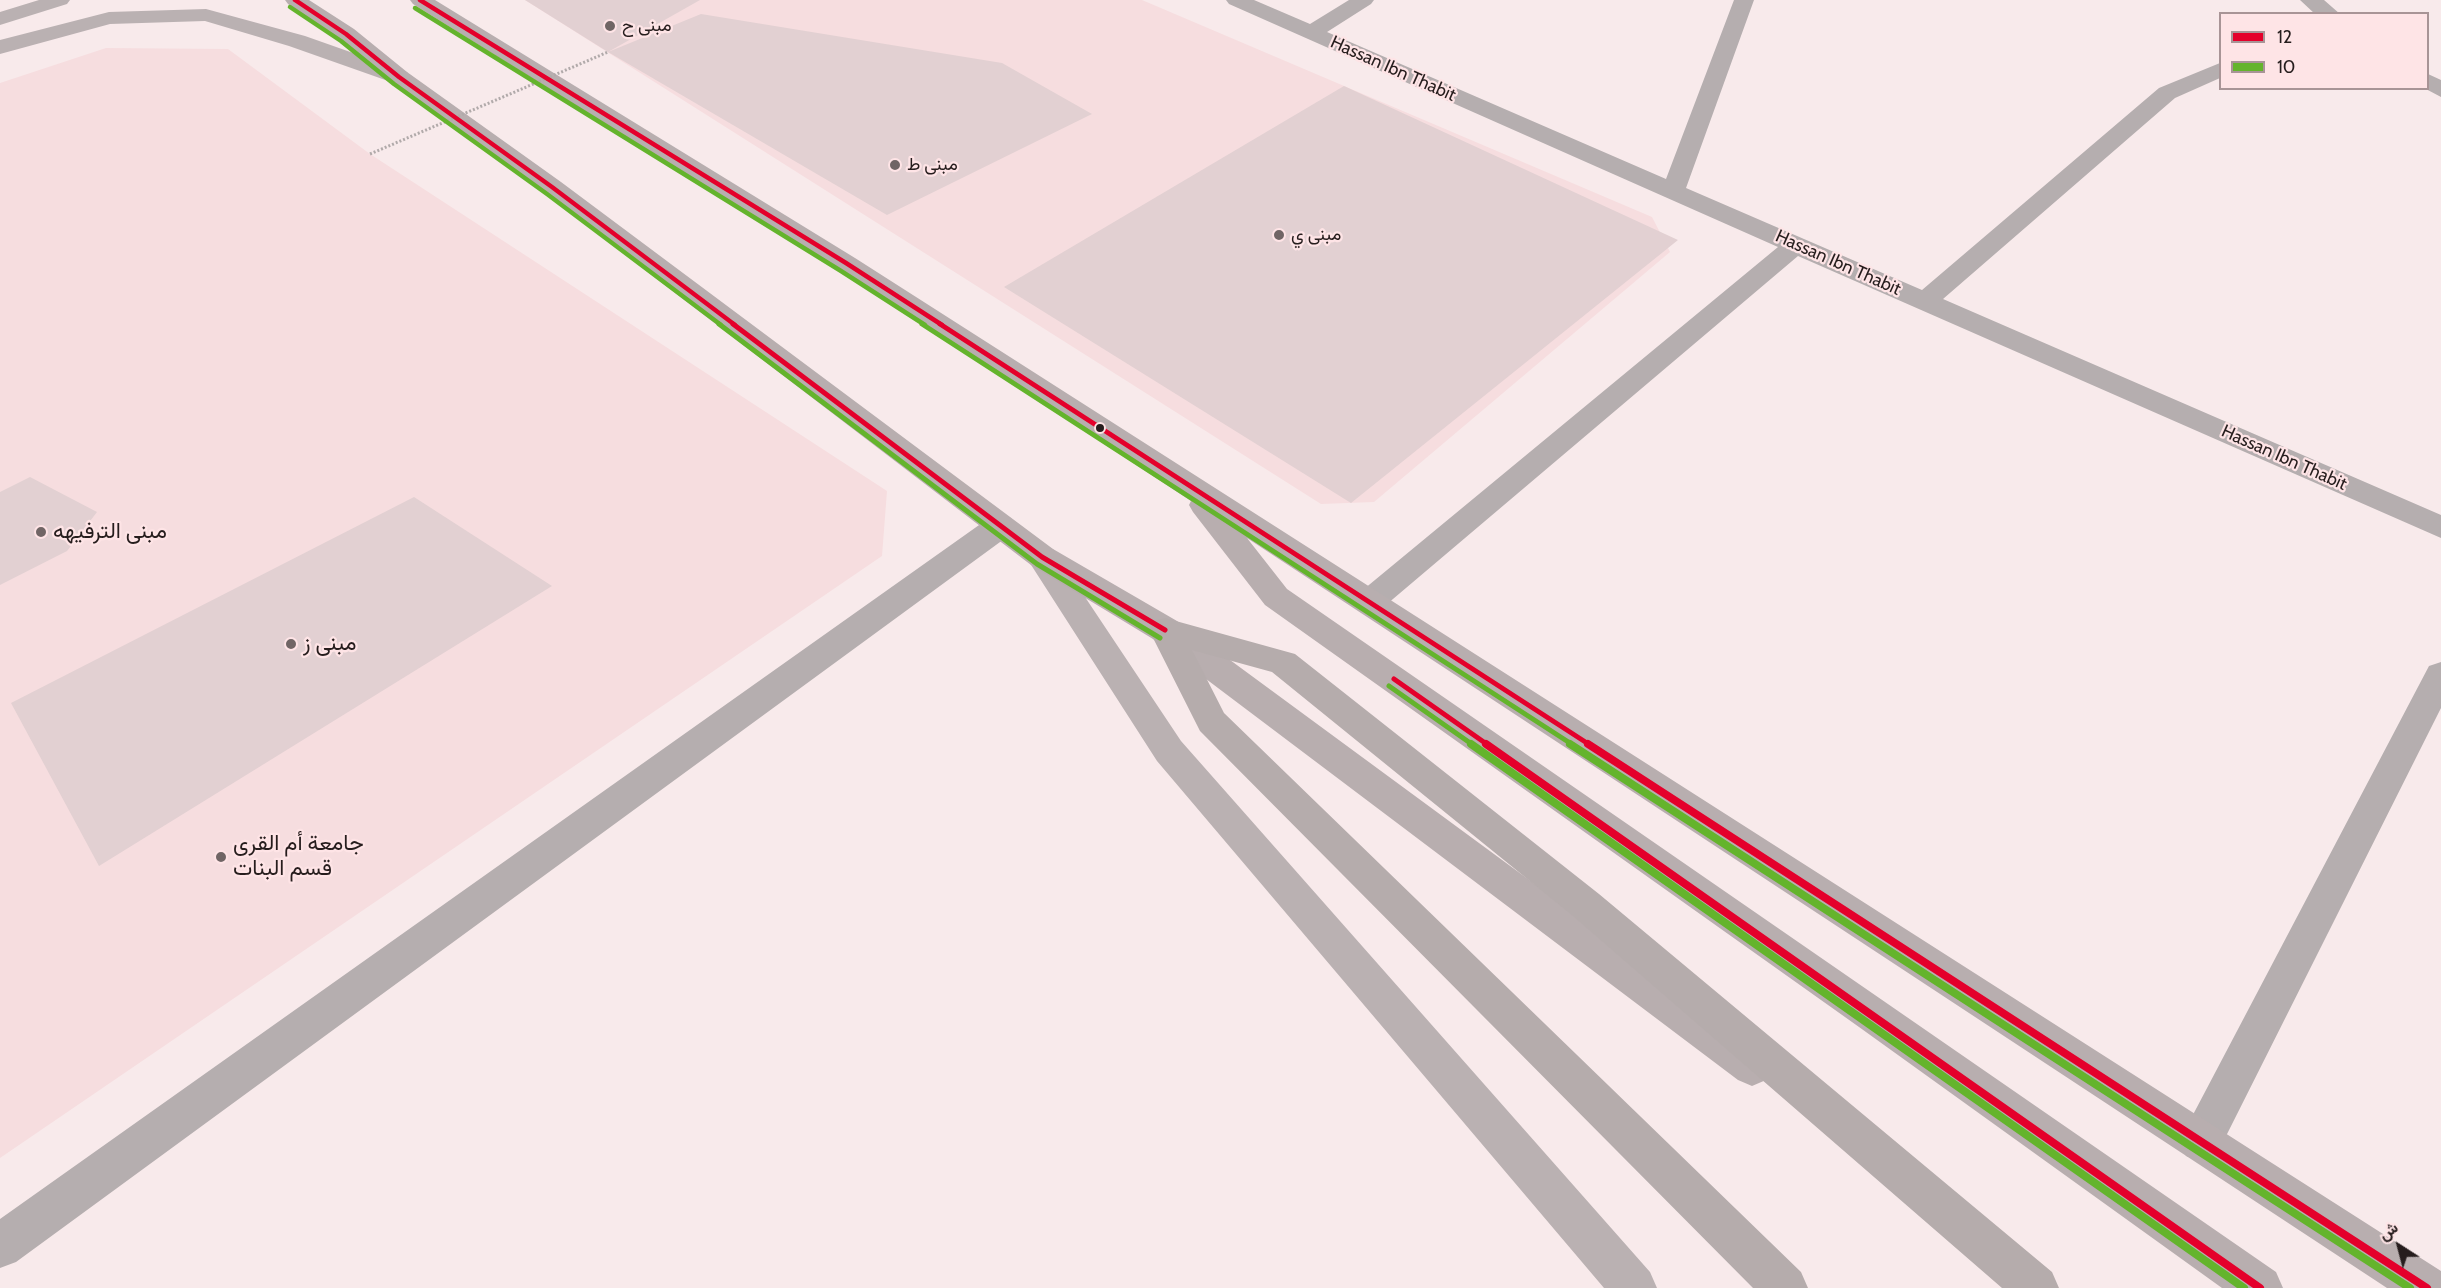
<!DOCTYPE html>
<html>
<head>
<meta charset="utf-8">
<style>
  body { margin:0 }
  #map { position:relative; width:2441px; height:1288px; overflow:hidden; background:#f8eaeb; font-family:Cabin,Vazirmatn,sans-serif }
  canvas { display:block }
  .legend { position:absolute; left:2219px; top:12px; width:210px; height:78px; box-sizing:border-box; background:#fee4e6; border:2px solid #a89496; margin:0; padding:8px 10px; list-style:none; font-size:18px; color:#261d1d }
  .legend li { display:flex; align-items:center; gap:12px; height:30px }
  .legend b { width:30px; border:2px solid #a89496 }
  .north { position:absolute; left:2369px; top:1216px; width:60px; height:60px; -webkit-text-stroke:4px #fee4e6; paint-order:stroke; rotate:324deg; font-size:16px; font-weight:700; line-height:24px; text-align:center; color:#261d1d }
  .north::after { content:''; display:block; margin:auto; width:21px; height:27px; background:#261d1d; clip-path:polygon(50% 0,100% 100%,50% 72%,0 100%) }
</style>
</head>
<body>
<div id="map">
<canvas width="2441" height="1288"></canvas>
<ul class="legend">
<li><b style="height:8px;background:#e4002b"></b>12</li>
<li><b style="height:8px;background:#64b42c"></b>10</li>
</ul>
<div class="north">ش</div>
</div>
<script>
const ctx = document.querySelector('canvas').getContext('2d');
ctx.lineJoin = 'round';
function paint(path, color) { ctx.fillStyle = color; ctx.fill(path, 'evenodd'); }
function trace(path, color, width, dash) { ctx.strokeStyle = color; ctx.lineWidth = width; ctx.lineCap = dash ? 'butt' : 'round'; ctx.setLineDash(dash || []); ctx.stroke(path); }
function drawText(font, color, halo, rows, align = 'center') {
  ctx.font = font + ' Cabin,Vazirmatn,sans-serif'; ctx.lineWidth = 4.5; ctx.setLineDash([]); ctx.textBaseline = 'middle'; ctx.strokeStyle = halo; ctx.fillStyle = color; for (const [text, x, y, turn = 0] of rows) {
    ctx.save(); ctx.translate(x, y); ctx.rotate((+turn || 0) * Math.PI / 180); ctx.textAlign = isNaN(turn) ? turn : align; if (halo) ctx.strokeText(text, 0, 0); ctx.fillText(text, 0, 0); ctx.restore();
  }
}
const built = new Path2D(`
  M 525,0 L 1142,0 L 1652,217 L 1670,252 L 1374,502 L 1321,504 Z
  M 106,48 L 228,49 L 370,154 L 887,491 L 882,556 L 0,1158 L 0,83 Z`);
const building = new Path2D(`
  M 525,0 L 700,0 L 608,52 Z
  M 701,14 L 1002,63 L 1092,114 L 887,215 L 608,52 Z
  M 1344,86 L 1678,240 L 1351,503 L 1004,287 Z
  M 30,477 L 97,512 L 67,551 L 0,585 L 0,492 Z
  M 414,497 L 552,586 L 99,866 L 11,703 Z`);
const minor = new Path2D(`
  M 1226,0 L 1254,0 L 1310,24 L 1349,0 L 1374,0 L 1371,4 L 1327,32 L 1666,179 L 1734,0 L 1754,0 L 1686,188 L 1922,290 L 2159,88 L 2220,63 L 2220,78 L 2175,98 L 1943,299 L 2441,515 L 2441,538 L 1798,256 L 1380,610 L 1369,614 L 1358,610 L 1353,602 L 1358,594 L 1778,247 L 1229,4 Z
  M 2300,0 L 2324,0 L 2340,14 L 2315,14 Z
  M 2428,74 L 2441,80 L 2441,97 L 2424,88 L 2428,88 Z
  M 1000,515 L 1011,518 L 1015,526 L 1011,534 L 16,1262 L 0,1268 L 0,1219 L 989,518 Z
  M 2441,662 L 2441,708 L 2216,1156 L 2201,1162 L 2186,1156 L 2180,1142 L 2186,1128 L 2429,666 Z`);
const primary = new Path2D(`
  M 39,0 L 70,0 L 67,4 L 0,25 L 0,12 Z
  M 206,9 L 305,36 L 407,72 L 410,77 L 407,82 L 399,84 L 391,82 L 289,46 L 205,21 L 110,24 L 0,54 L 0,40 L 109,12 Z
  M 1042,546 L 1053,549 L 1181,741 L 1650,1272 L 1657,1288 L 1604,1288 L 1157,761 L 1026,557 L 1031,549 Z`);
const trunk = new Path2D(`
  M 285,0 L 309,0 L 354,29 L 407,72 L 561,182 L 1053,549 L 1177,621 L 1766,1054 L 1772,1067 L 1766,1080 L 1752,1086 L 1738,1080 L 1153,639 L 1031,565 L 543,192 L 391,82 L 338,39 L 288,4 Z
  M 410,0 L 435,0 L 855,258 L 2441,1271 L 2441,1288 L 2387,1288 L 1247,538 L 1287,589 L 2276,1272 L 2283,1288 L 2222,1288 L 1859,1027 L 1265,605 L 1193,512 L 1189,505 L 1191,501 L 837,268 L 413,4 Z`);
const motorway = new Path2D(`
  M 1165,618 L 1295,654 L 1599,894 L 2052,1272 L 2059,1288 L 2002,1288 L 1573,916 L 1272,672 L 1192,650 L 1224,713 L 1801,1272 L 1808,1288 L 1753,1288 L 1200,731 L 1149,630 L 1153,621 Z`);
const pathBridge = new Path2D(`
  M 370,154 L 608,52`);
const bus1Far2 = new Path2D(`
  M 295,0 L 346,34 L 399,77 L 552,187 L 735,325
  M 420,0 L 846,263 L 942,325`);
const bus1Far1 = new Path2D(`
  M 733,324 L 1042,557 L 1165,630
  M 940,324 L 1590,745
  M 1394,679 L 1488,745`);
const bus1 = new Path2D(`
  M 1486,744 L 2260,1288
  M 1588,744 L 2427,1288`);
const bus2Far2 = new Path2D(`
  M 290,7 L 341,41 L 394,84 L 547,194 L 721,325
  M 415,8 L 841,271 L 925,325`);
const bus2Far1 = new Path2D(`
  M 719,324 L 1037,564 L 1160,638
  M 922,324 L 1573,745
  M 1389,686 L 1473,745`);
const bus2 = new Path2D(`
  M 1471,744 L 2244,1288
  M 1570,744 L 2410,1288`);
const markers = [
  [610,26,6,"#706565"],
  [895,165,6,"#706565"],
  [1279,235,6,"#706565"],
  [1100,428,5,"#261d1d"],
  [41,532,6,"#706565"],
  [291,644,6,"#706565"],
  [221,857,6,"#706565"]
];
const farPoinames = [
  ["مبنى ح",622,26],
  ["مبنى ط",907,165],
  ["مبنى ي",1291,235]
];
const farStreetnames = [
  ["Hassan Ibn Thabit",1393,69,24],
  ["Hassan Ibn Thabit",1838,263,24],
  ["Hassan Ibn Thabit",2284,458,24]
];
const poiNames = [
  ["مبنى الترفيهه",53,532],
  ["مبنى ز",303,644],
  ["جامعة أم القرى",233,844],
  ["قسم البنات",233,869]
];
paint(built, '#f6dddf');
paint(building, '#e2d0d2');
paint(minor, '#b5aeaf');
paint(primary, '#bab1b2');
paint(trunk, '#b8aeaf');
paint(motorway, '#b5acac');
trace(pathBridge, '#b1aaaa', 3, [2, 2]);
trace(bus1Far2, '#e4002b', 4.5);
trace(bus1Far1, '#e4002b', 5);
trace(bus1, '#e4002b', 8);
trace(bus2Far2, '#64b42c', 4.5);
trace(bus2Far1, '#64b42c', 5);
trace(bus2, '#64b42c', 8);
for (const [x, y, r, color] of markers) { const dot = new Path2D(); dot.arc(x, y, r, 0, 2 * Math.PI); ctx.fillStyle = color; ctx.fill(dot); trace(dot, '#fee4e6', 2); }
drawText('18px', '#261d1d', '#fee4e6', farPoinames, 'left');
drawText('18px', '#261d1d', '#fee4e6', farStreetnames);
drawText('22px', '#261d1d', '#fee4e6', poiNames, 'left');
</script>
</body>
</html>
